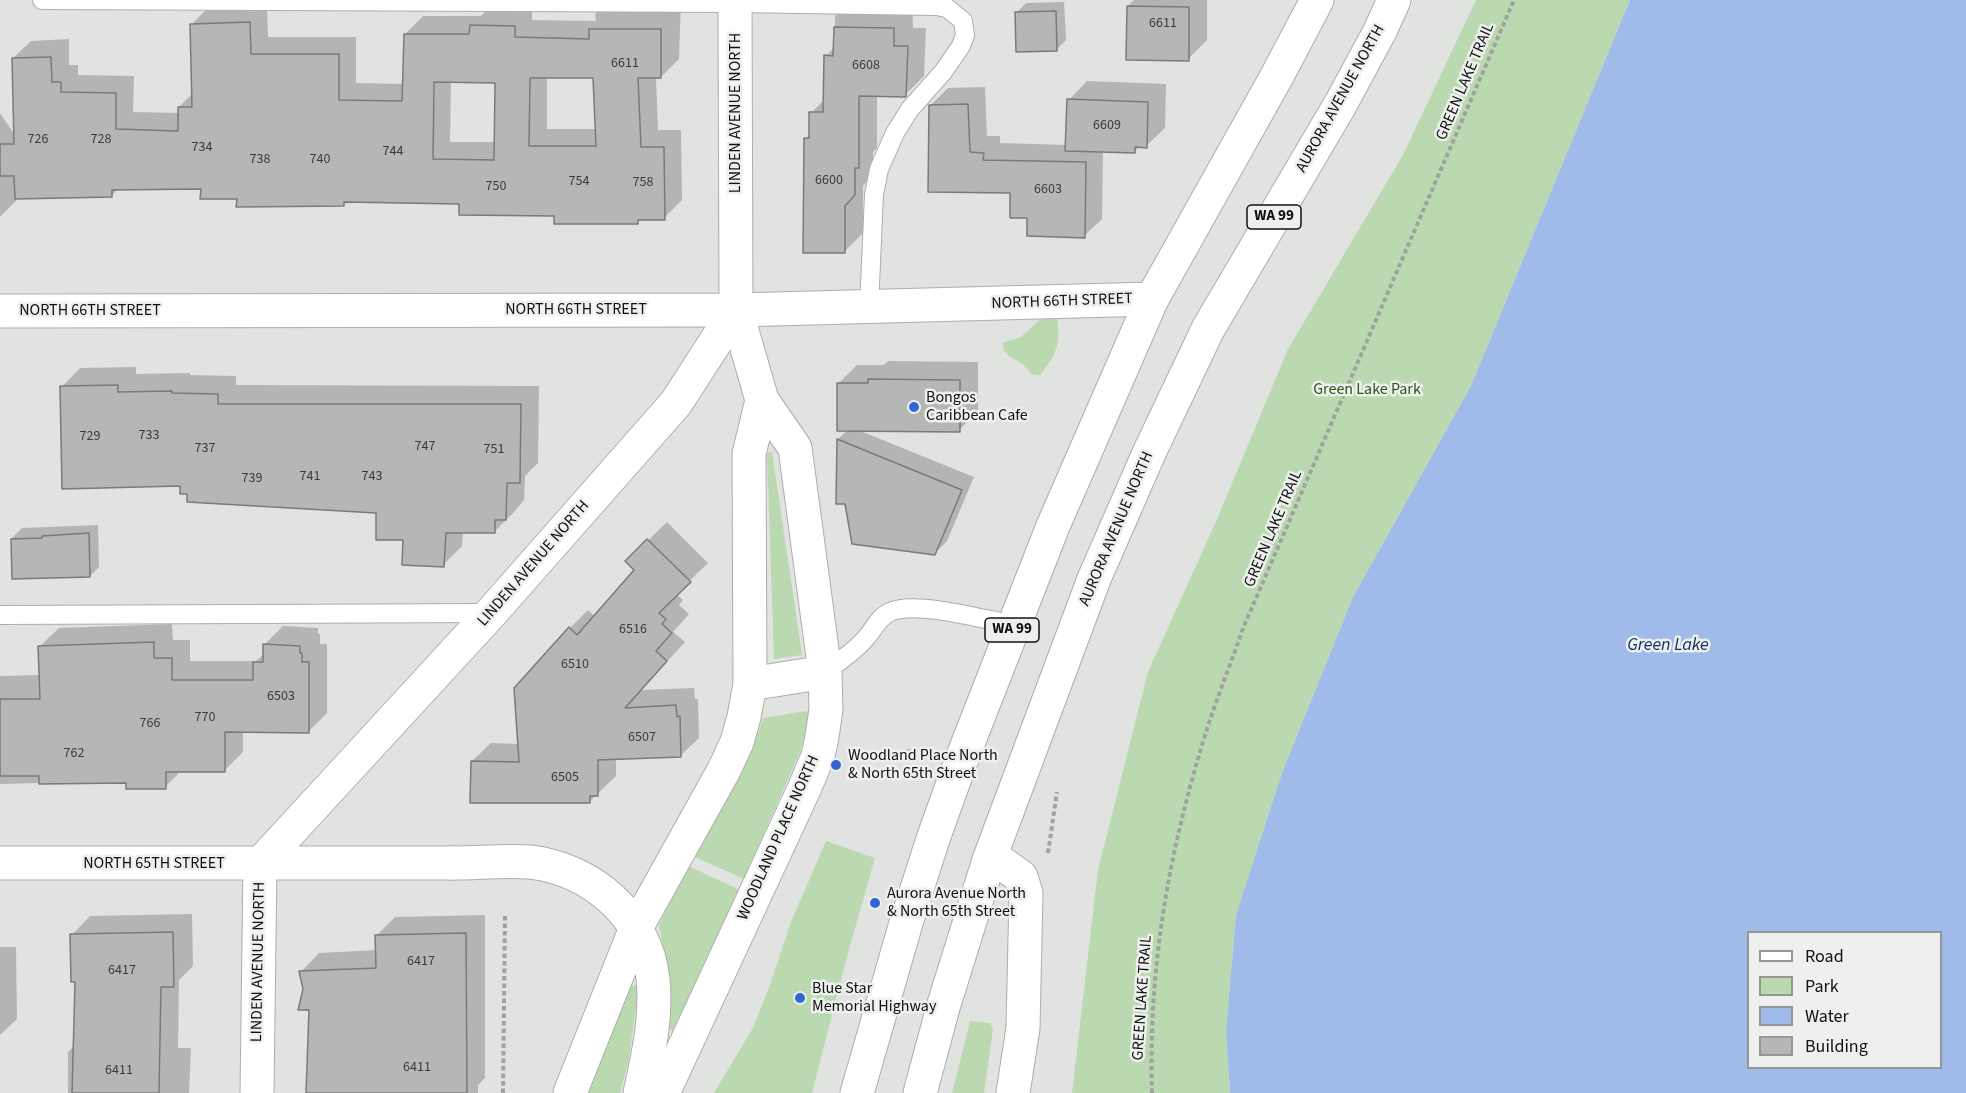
<!DOCTYPE html>
<html>
<head>
<meta charset="utf-8">
<style>
  body { margin:0 }
  #map { position:relative; width:1966px; height:1093px; overflow:hidden; background:#e0e3df; font-family:"Source Sans 3",sans-serif }
  canvas { display:block }
  .legend { position:absolute; left:1747px; top:931px; width:195px; height:138px; box-sizing:border-box; background:#edf0ec; border:2px solid #959794; margin:0; padding:8px 10px; list-style:none; font-size:18px; color:#101210 }
  .legend li { display:flex; align-items:center; gap:12px; height:30px }
  .legend b { width:30px; border:2px solid #959794 }
</style>
</head>
<body>
<div id="map">
<canvas width="1966" height="1093"></canvas>
<ul class="legend">
<li><b style="height:8px;background:#fff"></b>Road</li>
<li><b style="height:16px;background:#bbd9b0"></b>Park</li>
<li><b style="height:16px;background:#a0baea"></b>Water</li>
<li><b style="height:16px;background:#b4b7b3"></b>Building</li>
</ul>
</div>
<script>
const ctx = document.querySelector('canvas').getContext('2d');
ctx.lineJoin = 'round';
function paint(path, color) { ctx.fillStyle = color; ctx.fill(path, 'evenodd'); }
function trace(path, color, width, dash) { ctx.strokeStyle = color; ctx.lineWidth = width; ctx.lineCap = dash ? 'butt' : 'round'; ctx.setLineDash(dash || []); ctx.stroke(path); }
function drawText(font, color, halo, rows, align = 'center') {
  ctx.font = font + ' "Source Sans 3",sans-serif'; ctx.lineWidth = 5; ctx.setLineDash([]); ctx.textBaseline = 'middle'; ctx.strokeStyle = halo; ctx.fillStyle = color; for (const [text, x, y, turn = 0] of rows) {
    ctx.save(); ctx.translate(x, y); ctx.rotate((+turn || 0) * Math.PI / 180); ctx.textAlign = isNaN(turn) ? turn : align; if (halo) ctx.strokeText(text, 0, 0); ctx.fillText(text, 0, 0); ctx.restore();
  }
}
const green = new Path2D(`
  M 1476,0 L 1630,0 L 1471,386 L 1353,597 L 1282,773 L 1236,915 L 1226,1031 L 1230,1093 L 1072,1093 L 1098,870 L 1148,672 L 1218,517 L 1288,349 L 1403,155 Z
  M 1047,318 L 1057,318 C 1061,345 1056,355 1040,375 L 1031,374 L 1024,365 L 1009,356 L 1004,350 L 1002,343 L 1021,337 L 1038,321 Z
  M 772,452 L 802,655 L 774,659 L 767,453 Z
  M 807,711 L 810,718 L 800,752 L 744,879 L 693,856 C 719,811 748,767 763,718 Z
  M 826,841 L 875,858 L 846,960 L 812,1093 L 714,1093 L 753,1028 L 770,985 L 791,922 Z
  M 688,866 L 740,890 L 675,1031 L 672,1031 L 668,1026 L 669,991 L 666,960 L 659,925 Z
  M 625,983 L 639,987 L 628,1063 L 620,1093 L 583,1093 Z
  M 970,1021 L 990,1023 L 993,1029 L 984,1093 L 952,1093 Z`);
const water = new Path2D(`
  M 1630,0 L 1966,0 L 1966,1093 L 1230,1093 L 1226,1031 L 1236,915 L 1282,773 L 1353,597 L 1471,386 ZM 1748,932 L 1940,932 L 1940,1068 L 1748,1068 Z`);
const shadow = new Path2D(`
  M 610,0 L 681,0 L 679,59 L 661,77 L 656,77 L 658,130 L 681,130 L 682,200 L 664,218 L 642,218 L 638,222 L 461,202 L 347,200 L 343,205 L 238,198 L 202,188 L 118,189 L 111,196 L 17,197 L 17,200 L 0,217 L 0,113 L 15,135 L 13,58 L 31,41 L 69,39 L 69,65 L 78,65 L 78,75 L 134,76 L 133,112 L 179,113 L 179,107 L 193,93 L 191,25 L 209,7 L 267,5 L 268,37 L 356,37 L 356,83 L 404,84 L 405,34 L 423,16 L 481,16 L 489,8 L 532,9 L 532,20 L 596,21 L 595,14 ZM 547,77 L 594,77 L 597,129 L 547,129 ZM 451,80 L 496,81 L 496,142 L 450,142 Z
  M 851,0 L 912,0 L 913,28 L 926,28 L 924,76 L 905,95 L 877,94 L 877,148 L 873,152 L 873,174 L 863,186 L 863,233 L 844,252 L 805,139 L 811,134 L 811,113 L 825,99 L 826,56 L 835,47 L 835,16 Z
  M 1134,0 L 1207,0 L 1207,40 L 1188,59 L 1128,6 Z
  M 1064,2 L 1066,40 L 1056,50 L 1017,12 L 1026,3 Z
  M 1087,81 L 1166,84 L 1165,128 L 1146,146 L 1140,146 L 1134,152 L 1103,151 L 1102,219 L 1084,236 L 1029,217 L 1012,192 L 930,190 L 931,105 L 948,88 L 985,87 L 987,136 L 1000,136 L 1000,143 L 1067,145 L 1069,100 Z
  M 888,361 L 978,362 L 978,412 L 959,430 L 858,430 L 974,477 L 947,541 L 934,554 L 846,502 L 838,502 L 838,439 L 848,430 L 838,384 L 857,365 L 884,365 Z
  M 136,367 L 136,374 L 190,373 L 190,375 L 236,376 L 236,385 L 539,386 L 538,463 L 525,476 L 524,500 L 513,513 L 494,532 L 463,532 L 462,546 L 443,565 L 405,539 L 377,512 L 189,493 L 182,485 L 62,387 L 80,368 Z
  M 667,522 L 708,563 L 676,594 L 683,600 L 679,605 L 689,614 L 673,632 L 685,642 L 641,690 L 694,688 L 695,699 L 698,699 L 699,738 L 680,756 L 616,758 L 616,776 L 589,802 L 472,761 L 491,743 L 519,744 L 570,628 L 588,610 L 595,616 L 636,570 L 627,561 Z
  M 98,525 L 99,567 L 90,576 L 13,578 L 12,538 L 22,528 Z
  M 172,624 L 173,640 L 190,640 L 190,661 L 256,661 L 264,654 L 264,645 L 283,626 L 318,628 L 318,634 L 320,634 L 320,644 L 327,644 L 327,713 L 308,732 L 243,731 L 243,752 L 224,771 L 181,771 L 165,787 L 127,781 L 0,784 L 0,676 L 40,675 L 40,646 L 59,628 Z
  M 192,914 L 193,966 L 179,980 L 178,1048 L 191,1048 L 189,1093 L 68,1093 L 68,1052 L 74,1046 L 76,981 L 72,935 L 90,916 Z
  M 485,915 L 485,1078 L 478,1085 L 478,1093 L 307,1093 L 310,1008 L 301,972 L 319,953 L 377,950 L 376,936 L 395,917 Z
  M 0,947 L 16,947 L 17,1019 L 0,1035 Z`);
const building = new Path2D(`
  M 1127,6 L 1189,7 L 1189,61 L 1126,60 Z
  M 1056,11 L 1057,51 L 1016,52 L 1015,12 Z
  M 250,22 L 251,54 L 339,54 L 339,100 L 402,101 L 404,34 L 469,34 L 470,25 L 515,26 L 515,37 L 589,39 L 589,29 L 661,29 L 661,78 L 638,78 L 641,147 L 664,147 L 665,220 L 638,220 L 638,224 L 554,224 L 554,216 L 459,215 L 459,204 L 344,202 L 344,206 L 236,207 L 237,199 L 200,199 L 201,189 L 112,190 L 112,197 L 15,199 L 14,176 L 0,176 L 0,144 L 14,144 L 12,58 L 51,57 L 52,82 L 61,82 L 61,92 L 116,93 L 116,129 L 178,131 L 178,107 L 192,107 L 190,24 ZM 530,78 L 593,78 L 596,146 L 529,146 ZM 434,82 L 495,83 L 494,160 L 433,159 Z
  M 834,27 L 894,28 L 894,46 L 908,46 L 906,97 L 859,96 L 859,168 L 855,168 L 855,195 L 845,206 L 845,253 L 803,253 L 804,138 L 809,138 L 809,112 L 823,112 L 824,55 L 833,56 Z
  M 1067,99 L 1148,102 L 1147,148 L 1135,147 L 1135,153 L 1065,151 Z
  M 968,104 L 970,152 L 984,153 L 983,160 L 1086,162 L 1085,238 L 1027,236 L 1027,218 L 1010,218 L 1010,193 L 928,192 L 929,105 Z
  M 868,379 L 960,380 L 960,432 L 837,431 L 837,383 L 868,383 Z
  M 118,385 L 118,392 L 172,391 L 172,393 L 218,394 L 218,404 L 521,404 L 520,483 L 507,483 L 506,520 L 495,520 L 495,533 L 446,533 L 444,567 L 402,565 L 403,540 L 376,540 L 376,513 L 187,502 L 187,494 L 180,494 L 180,486 L 62,489 L 60,386 Z
  M 837,439 L 962,490 L 935,555 L 852,544 L 845,504 L 836,504 Z
  M 89,533 L 90,577 L 12,579 L 11,539 L 42,538 L 42,536 Z
  M 647,539 L 691,582 L 659,613 L 666,619 L 662,624 L 672,633 L 656,651 L 667,661 L 625,708 L 676,705 L 677,717 L 680,716 L 681,757 L 598,760 L 598,796 L 590,796 L 590,803 L 470,803 L 471,761 L 519,762 L 514,688 L 569,627 L 577,635 L 634,570 L 625,561 Z
  M 154,642 L 154,658 L 172,658 L 172,680 L 253,680 L 253,662 L 263,662 L 263,644 L 300,646 L 300,653 L 302,653 L 302,662 L 309,662 L 309,733 L 225,732 L 225,772 L 166,772 L 166,789 L 126,789 L 126,783 L 39,784 L 39,776 L 0,776 L 0,699 L 40,699 L 38,646 Z
  M 173,932 L 174,987 L 161,987 L 159,1093 L 72,1093 L 75,982 L 71,982 L 70,934 Z
  M 466,933 L 467,1093 L 306,1093 L 309,1010 L 298,1010 L 303,989 L 299,971 L 376,968 L 375,935 Z`);
const path = new Path2D(`
  M 855,760 L 911,751
  M 1048,853 L 1057,792
  M 503,1093 L 505,916
  M 1152,1093 C 1148,967 1169,850 1207,729 C 1218,695 1232,660 1244,626 L 1514,0`);
const service = new Path2D(`
  M 42,0 L 735,3 L 936,6 L 947,8 L 963,21 L 965,35 L 961,46 L 943,72 L 910,109 L 895,133 L 879,169 L 874,195 L 869,307
  M 0,615 L 491,613
  M 825,672 C 838,662 854,652 865,639 C 874,630 877,618 890,612 C 914,600 987,620 1014,625`);
const minor = new Path2D(`
  M 0,311 L 736,310 L 1152,299
  M 257,1093 L 260,864`);
const tertiary = new Path2D(`
  M 0,863 L 452,863
  M 260,864 L 491,613 L 676,403 L 736,310`);
const secondary = new Path2D(`
  M 750,684 L 825,672
  M 989,860 L 1003,864 L 1021,877 L 1026,893 L 1023,1028 L 1013,1093
  M 452,863 C 478,863 505,860 530,862 C 592,869 646,916 653,979 C 657,1018 648,1056 640,1093
  M 570,1093 L 636,928 L 724,770 L 737,742 L 744,717 L 750,684 L 749,454 L 762,400
  M 663,1093 L 805,787 L 818,756 L 822,737 L 826,709 L 825,672 L 795,448 L 762,400 L 736,310 L 735,0`);
const trunk = new Path2D(`
  M 857,1093 L 906,923 L 933,839 L 961,761 L 1053,526 L 1152,299 L 1277,76 L 1317,0
  M 920,1093 L 944,1004 L 989,860 L 1094,579 L 1149,453 L 1208,329 L 1340,105 L 1380,31 L 1394,0`);
const markers = [
  [914,407,6,"#3366d5"],
  [836,765,6,"#3366d5"],
  [875,903,6,"#3366d5"],
  [800,998,6,"#3366d5"]
];
const numberNames = [
  ["6611",1163,24],
  ["6611",625,64],
  ["6608",866,66],
  ["6609",1107,126],
  ["726",38,140],
  ["728",101,140],
  ["734",202,148],
  ["744",393,152],
  ["738",260,160],
  ["740",320,160],
  ["6600",829,181],
  ["754",579,182],
  ["758",643,183],
  ["750",496,187],
  ["6603",1048,190],
  ["733",149,436],
  ["729",90,437],
  ["747",425,447],
  ["737",205,449],
  ["751",494,450],
  ["741",310,477],
  ["743",372,477],
  ["739",252,479],
  ["6516",633,630],
  ["6510",575,665],
  ["6503",281,697],
  ["770",205,718],
  ["766",150,724],
  ["6507",642,738],
  ["762",74,754],
  ["6505",565,778],
  ["6417",421,962],
  ["6417",122,971],
  ["6411",417,1068],
  ["6411",119,1071]
];
const shields = [
  [1274,217,54],
  [1012,630,54]
];
const shieldNames = [
  ["WA 99",1274,217],
  ["WA 99",1012,630]
];
const streetNames = [
  ["GREEN LAKE TRAIL",1466,82,-67],
  ["AURORA AVENUE NORTH",1341,99,-61],
  ["LINDEN AVENUE NORTH",736,113,-90],
  ["NORTH 66TH STREET",1062,302,-2],
  ["NORTH 66TH STREET",576,310],
  ["NORTH 66TH STREET",90,311],
  ["AURORA AVENUE NORTH",1117,529,-67],
  ["GREEN LAKE TRAIL",1274,529,-67],
  ["LINDEN AVENUE NORTH",534,564,-49],
  ["WOODLAND PLACE NORTH",779,838,-66],
  ["NORTH 65TH STREET",154,864],
  ["LINDEN AVENUE NORTH",259,962,-89],
  ["GREEN LAKE TRAIL",1143,998,-86]
];
const parkNames = [
  ["Green Lake Park",1367,390]
];
const poiNames = [
  ["Bongos",926,398],
  ["Caribbean Cafe",926,416],
  ["Woodland Place North",848,756],
  ["& North 65th Street",848,774],
  ["Aurora Avenue North",887,894],
  ["& North 65th Street",887,912],
  ["Blue Star",812,989],
  ["Memorial Highway",812,1007]
];
const waterNames = [
  ["Green Lake",1668,646]
];
paint(green, '#bbd9b0');
paint(water, '#a0baea');
paint(shadow, '#0003');
paint(building, '#b4b7b3');
trace(building, '#797b78', 1.5);
trace(service, '#abaeaa', 20);
trace(minor, '#abaeaa', 35);
trace(tertiary, '#abaeaa', 35);
trace(secondary, '#abaeaa', 35);
trace(trunk, '#abaeaa', 35);
trace(path, '#9fa29e', 4, [4.5, 3]);
trace(service, '#fff', 18);
trace(minor, '#fff', 33);
trace(tertiary, '#fff', 33);
trace(secondary, '#fff', 33);
trace(trunk, '#fff', 33);
for (const [x, y, r, color] of markers) { const dot = new Path2D(); dot.arc(x, y, r, 0, 2 * Math.PI); ctx.fillStyle = color; ctx.fill(dot); trace(dot, '#edf0ec', 2); }
drawText('14px', '#393b39', null, numberNames);
for (const [x, y, w] of shields) { const box = new Path2D(); box.roundRect(x - w / 2, y - 12, w, 24, 4.5); ctx.fillStyle = '#edf0ec'; ctx.fill(box); trace(box, '#101210', 1.5); }
drawText('bold 15px', '#101210', null, shieldNames);
drawText('16px', '#101210', '#edf0ec', streetNames);
drawText('16px', '#2b5615', '#edf0ec', parkNames);
drawText('16px', '#101210', '#edf0ec', poiNames, 'left');
drawText('italic 18px', '#142e67', '#edf0ec', waterNames);
</script>
</body>
</html>
